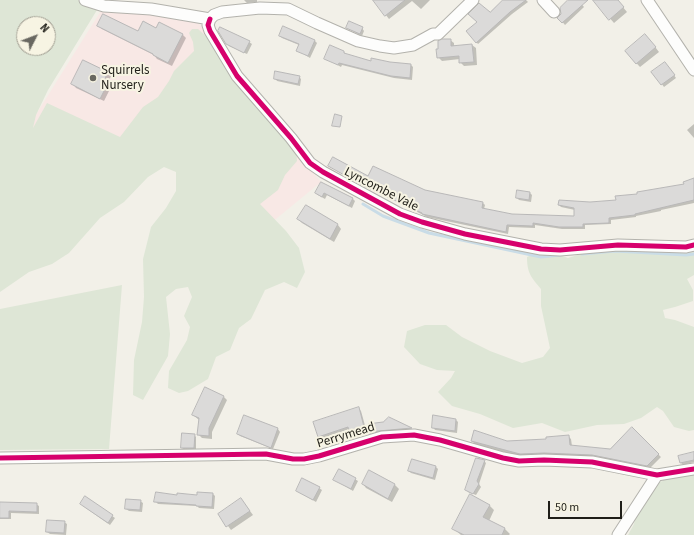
<!DOCTYPE html>
<html>
<head>
<meta charset="utf-8">
<style>
  body { margin:0 }
  #map { position:relative; width:694px; height:535px; overflow:hidden; background:#f2f0e8; font-family:"Source Sans 3",sans-serif }
  canvas { display:block }
  .north { position:absolute; left:16px; top:16px; width:40px; height:40px; box-sizing:border-box; background:#f7f4e3; border:1px solid #a19e92; border-radius:50%; rotate:48deg; font-size:11px; font-weight:700; line-height:16px; text-align:center; color:#1f1e18 }
  .north::after { content:''; display:block; margin:auto; width:14px; height:18px; background:#696861; clip-path:polygon(50% 0,100% 100%,50% 72%,0 100%) }
  .scale { position:absolute; left:548px; top:501px; width:74px; height:18px; box-sizing:border-box; border:2px solid #1f1e18; border-top:0; padding-left:5px; font-size:12px; line-height:14px; white-space:nowrap; color:#1f1e18; -webkit-text-stroke:3px #f7f4e3; paint-order:stroke }
</style>
</head>
<body>
<div id="map">
<canvas width="694" height="535"></canvas>
<div class="north">N</div>
<div class="scale">50 m</div>
</div>
<script>
const ctx = document.querySelector('canvas').getContext('2d');
ctx.lineJoin = 'round';
function paint(path, color) { ctx.fillStyle = color; ctx.fill(path, 'evenodd'); }
function trace(path, color, width, dash) { ctx.strokeStyle = color; ctx.lineWidth = width; ctx.lineCap = dash ? 'butt' : 'round'; ctx.setLineDash(dash || []); ctx.stroke(path); }
function drawText(font, color, halo, rows, align = 'center') {
  ctx.font = font + ' "Source Sans 3",sans-serif'; ctx.lineWidth = 4; ctx.setLineDash([]); ctx.textBaseline = 'middle'; ctx.strokeStyle = halo; ctx.fillStyle = color; for (const [text, x, y, turn = 0] of rows) {
    ctx.save(); ctx.translate(x, y); ctx.rotate((+turn || 0) * Math.PI / 180); ctx.textAlign = isNaN(turn) ? turn : align; if (halo) ctx.strokeText(text, 0, 0); ctx.fillText(text, 0, 0); ctx.restore();
  }
}
const education = new Path2D(`
  M 102,9 L 195,20 L 212,37 L 232,77 L 321,182 L 265,228 L 185,145 L 22,249 L 0,172 Z`);
const green = new Path2D(`
  M 0,0 L 78,0 L 97,10 L 48,90 L 36,115 L 33,128 L 47,103 L 120,137 L 143,107 L 158,97 L 169,81 L 174,71 L 194,51 L 193,42 L 189,33 L 192,29 L 198,29 L 210,40 L 296,148 L 297,161 L 285,175 L 278,190 L 260,204 L 286,231 L 299,248 L 305,272 L 297,288 L 284,282 L 265,290 L 251,319 L 239,328 L 230,350 L 216,357 L 208,379 L 188,391 L 179,393 L 168,388 L 169,371 L 187,340 L 190,327 L 184,316 L 192,297 L 188,287 L 176,289 L 166,297 L 170,334 L 168,356 L 143,400 L 133,395 L 134,360 L 142,322 L 144,297 L 143,259 L 151,227 L 166,208 L 176,191 L 176,172 L 164,167 L 148,177 L 124,202 L 100,218 L 69,253 L 52,264 L 29,272 L 0,292 ZM 24,24 L 48,24 L 48,48 L 24,48 Z
  M 694,248 L 694,275 L 687,279 L 693,290 L 693,301 L 675,307 L 663,310 L 665,318 L 675,320 L 694,327 L 694,430 L 689,431 L 674,427 L 663,411 L 657,407 L 641,418 L 624,424 L 597,425 L 565,432 L 542,423 L 513,428 L 480,414 L 452,406 L 438,392 L 451,378 L 455,371 L 437,370 L 420,364 L 404,347 L 407,331 L 425,325 L 446,325 L 462,337 L 490,351 L 522,363 L 543,357 L 550,348 L 541,306 L 541,289 C 531,277 527,273 527,257 L 538,252 L 554,253 L 568,258 L 593,250 Z
  M 122,285 L 109,449 L 0,450 L 0,309 Z
  M 694,474 L 694,535 L 628,535 L 634,524 L 635,519 L 658,482 L 663,481 L 664,476 Z`);
const shadow = new Path2D(`
  M 244,0 L 257,0 L 257,2 L 247,3 Z
  M 374,0 L 430,0 L 421,9 L 412,1 L 389,19 Z
  M 502,0 L 526,0 L 528,2 L 512,14 L 478,44 L 468,32 L 503,2 Z
  M 570,0 L 578,0 L 584,7 L 565,25 L 559,18 Z
  M 594,0 L 617,0 L 627,12 L 614,23 Z
  M 99,26 L 138,32 L 156,29 L 182,34 L 186,38 L 172,66 L 157,59 L 154,55 L 102,29 Z
  M 347,28 L 362,28 L 364,31 L 362,36 Z
  M 280,36 L 315,41 L 317,43 L 310,58 L 297,50 L 299,45 L 282,38 Z
  M 649,39 L 659,52 L 640,67 L 626,52 Z
  M 450,40 L 454,43 L 454,46 L 472,45 L 476,48 L 477,65 L 464,66 L 460,62 L 460,59 L 442,61 L 438,57 Z
  M 249,42 L 252,44 L 247,54 L 229,46 L 227,43 Z
  M 344,52 L 346,55 L 371,62 L 411,65 L 413,67 L 412,80 L 394,78 L 342,65 L 341,67 L 325,58 Z
  M 667,65 L 676,78 L 664,87 L 653,72 Z
  M 108,73 L 111,76 L 106,88 L 109,91 L 104,101 L 76,88 L 73,84 Z
  M 299,77 L 301,79 L 300,86 L 277,81 L 275,78 Z
  M 694,124 L 694,138 L 687,130 Z
  M 329,166 L 368,178 L 483,203 L 485,205 L 484,209 L 512,215 L 574,217 L 575,210 L 561,207 L 559,205 L 617,201 L 685,184 L 694,179 L 694,203 L 661,210 L 661,211 L 636,216 L 636,217 L 611,220 L 611,224 L 585,225 L 585,229 L 562,229 L 535,225 L 535,228 L 509,227 L 508,234 L 427,217 Z
  M 321,183 L 353,199 L 355,201 L 352,208 L 327,195 L 325,199 L 318,195 L 316,193 Z
  M 518,191 L 530,193 L 532,195 L 531,202 L 519,200 L 517,198 Z
  M 306,206 L 338,225 L 341,229 L 334,242 L 302,223 L 298,219 Z
  M 224,397 L 227,400 L 212,432 L 212,439 L 202,438 L 199,435 L 199,420 L 193,415 Z
  M 359,409 L 361,411 L 366,429 L 352,433 L 349,429 L 321,439 L 319,436 Z
  M 245,416 L 278,429 L 280,432 L 273,449 L 240,436 L 238,434 Z
  M 389,418 L 412,429 L 415,432 L 372,435 L 368,432 Z
  M 456,420 L 458,422 L 457,433 L 435,430 L 433,427 Z
  M 632,429 L 661,457 L 650,468 L 523,457 L 475,444 L 472,441 L 507,442 L 547,440 L 568,436 L 571,439 L 572,446 L 611,450 Z
  M 194,435 L 196,437 L 196,450 L 184,450 L 182,448 Z
  M 694,453 L 694,462 L 683,465 L 681,463 L 680,457 Z
  M 412,460 L 436,467 L 438,469 L 435,480 L 411,473 L 409,471 Z
  M 484,461 L 486,463 L 479,484 L 481,487 L 476,495 L 468,492 Z
  M 340,470 L 358,481 L 353,491 L 335,480 Z
  M 370,471 L 395,485 L 399,489 L 392,502 L 366,488 L 363,484 Z
  M 319,488 L 322,490 L 316,502 L 297,491 Z
  M 213,494 L 215,496 L 214,509 L 199,508 L 197,506 L 158,504 L 155,501 L 178,496 Z
  M 85,497 L 115,518 L 110,525 L 83,506 Z
  M 241,499 L 253,515 L 231,530 L 219,514 Z
  M 140,501 L 143,503 L 142,512 L 129,511 L 126,509 Z
  M 0,503 L 36,504 L 39,506 L 39,514 L 11,513 L 11,519 L 0,519 Z
  M 489,505 L 494,510 L 489,521 L 505,529 L 510,534 L 509,535 L 461,535 L 453,528 Z
  M 64,522 L 67,524 L 66,535 L 50,534 L 47,532 Z`);
const stream = new Path2D(`
  M 363,204 L 383,216 L 429,233 L 541,257 L 560,255
  M 582,254 L 615,251 L 686,255 L 694,254`);
const building = new Path2D(`
  M 373,0 L 405,0 L 385,16 Z
  M 503,0 L 526,0 L 510,12 L 476,43 L 466,31 L 477,22 L 468,14 L 479,3 L 490,12 Z
  M 568,0 L 588,0 L 562,23 L 557,18 L 561,14 L 560,8 Z
  M 593,0 L 618,0 L 624,7 L 609,20 Z
  M 103,14 L 138,31 L 143,21 L 156,28 L 159,22 L 183,34 L 168,63 L 153,55 L 153,54 L 97,26 Z
  M 349,21 L 363,27 L 360,34 L 346,28 Z
  M 283,26 L 315,40 L 308,56 L 296,51 L 299,44 L 279,36 Z
  M 220,27 L 250,41 L 244,53 L 226,44 L 218,31 Z
  M 645,34 L 656,47 L 636,64 L 625,51 Z
  M 442,39 L 451,39 L 451,46 L 472,44 L 474,62 L 459,63 L 459,56 L 437,58 L 436,49 L 438,49 L 438,41 Z
  M 330,45 L 344,51 L 344,53 L 371,61 L 371,58 L 390,62 L 411,64 L 410,78 L 391,76 L 339,63 L 338,65 L 324,59 Z
  M 83,60 L 108,72 L 102,85 L 106,87 L 100,99 L 71,84 Z
  M 665,62 L 675,75 L 661,85 L 651,72 Z
  M 275,71 L 300,76 L 298,84 L 274,79 Z
  M 335,114 L 342,116 L 340,127 L 332,126 Z
  M 333,157 L 368,176 L 373,166 L 425,190 L 483,202 L 482,208 L 512,214 L 574,216 L 574,208 L 558,205 L 559,200 L 590,202 L 616,200 L 615,196 L 637,194 L 637,192 L 684,184 L 683,182 L 694,178 L 694,200 L 635,214 L 635,215 L 609,218 L 609,223 L 583,224 L 583,227 L 559,227 L 533,223 L 533,226 L 507,225 L 506,232 L 422,214 L 422,213 L 364,186 L 328,166 Z
  M 321,182 L 353,198 L 349,206 L 324,193 L 322,197 L 315,193 Z
  M 517,190 L 530,192 L 529,200 L 516,198 Z
  M 306,205 L 338,224 L 330,239 L 297,219 Z
  M 205,387 L 224,396 L 209,428 L 209,436 L 197,435 L 199,418 L 192,415 Z
  M 359,407 L 364,427 L 349,431 L 348,427 L 318,437 L 313,422 Z
  M 244,415 L 278,428 L 271,448 L 237,434 Z
  M 433,415 L 456,419 L 455,431 L 432,428 Z
  M 389,417 L 412,428 L 367,432 L 368,424 L 383,422 Z
  M 632,427 L 659,454 L 647,466 L 592,455 L 544,453 L 520,454 L 471,441 L 474,430 L 507,441 L 546,439 L 546,437 L 569,435 L 570,445 L 610,449 Z
  M 182,433 L 195,434 L 194,448 L 181,448 Z
  M 694,452 L 694,460 L 680,463 L 678,456 Z
  M 476,458 L 485,460 L 477,481 L 479,484 L 473,494 L 465,490 Z
  M 412,459 L 436,466 L 433,478 L 408,471 Z
  M 339,469 L 356,478 L 351,489 L 333,480 Z
  M 369,470 L 395,484 L 388,499 L 362,484 Z
  M 302,478 L 320,487 L 313,500 L 296,491 Z
  M 156,492 L 177,495 L 177,493 L 197,495 L 197,492 L 213,493 L 212,507 L 196,506 L 196,505 L 154,502 Z
  M 470,494 L 490,505 L 483,517 L 505,528 L 502,535 L 464,535 L 452,529 Z
  M 85,496 L 113,515 L 108,523 L 80,504 Z
  M 241,498 L 250,511 L 226,527 L 218,514 Z
  M 126,499 L 141,500 L 140,510 L 125,509 Z
  M 0,502 L 37,503 L 37,512 L 9,511 L 9,518 L 0,518 Z
  M 47,520 L 65,521 L 64,533 L 46,532 Z`);
const minor = new Path2D(`
  M 85,0 L 104,6 L 151,9 L 210,19 L 214,15 L 222,12 L 260,8 L 288,9 L 317,23 L 358,41 L 380,46 L 394,48 L 413,45 L 433,34 L 438,34 L 473,0
  M 543,0 L 554,12
  M 647,0 L 694,70
  M 210,19 L 208,25 L 210,31 L 237,76 L 291,138 L 310,163 L 323,172 L 400,214 L 422,222 L 465,234 L 541,249 L 560,250 L 618,245 L 686,247 L 694,245
  M 0,458 L 266,454 L 293,459 L 304,459 L 319,456 L 382,437 L 414,435 L 440,440 L 503,458 L 519,461 L 544,460 L 592,462 L 657,475 L 694,469
  M 618,535 L 657,475`);
const cycleway = new Path2D(`
  M 210,19 L 208,25 L 210,31 L 237,76 L 291,138 L 310,163 L 323,172 L 400,214 L 422,222 L 465,234 L 541,249 L 560,250 L 618,245 L 686,247 L 694,245
  M 0,458 L 266,454 L 293,459 L 304,459 L 319,456 L 382,437 L 414,435 L 440,440 L 503,458 L 519,461 L 544,460 L 592,462 L 657,475 L 694,469`);
const markers = [
  [93,78,4,"#696861"]
];
const poiNames = [
  ["Squirrels",101,71],
  ["Nursery",101,86]
];
const streetNames = [
  ["Lyncombe Vale",381,190,27],
  ["Perrymead",346,436,-17]
];
paint(education, '#f8e8e5');
paint(green, '#dee6d6');
paint(shadow, '#0003');
trace(stream, '#c9dce7', 3);
paint(building, '#dbdad9');
trace(building, '#b9b8b8', 1);
trace(minor, '#b3b2ac', 13);
trace(minor, '#fdfdfc', 11);
trace(cycleway, '#d6006c', 5);
for (const [x, y, r, color] of markers) { const dot = new Path2D(); dot.arc(x, y, r, 0, 2 * Math.PI); ctx.fillStyle = color; ctx.fill(dot); trace(dot, '#f7f4e3', 1.5); }
drawText('13px', '#1f1e18', '#f7f4e3', poiNames, 'left');
drawText('13px', '#1f1e18', '#f7f4e3', streetNames);
</script>
</body>
</html>
